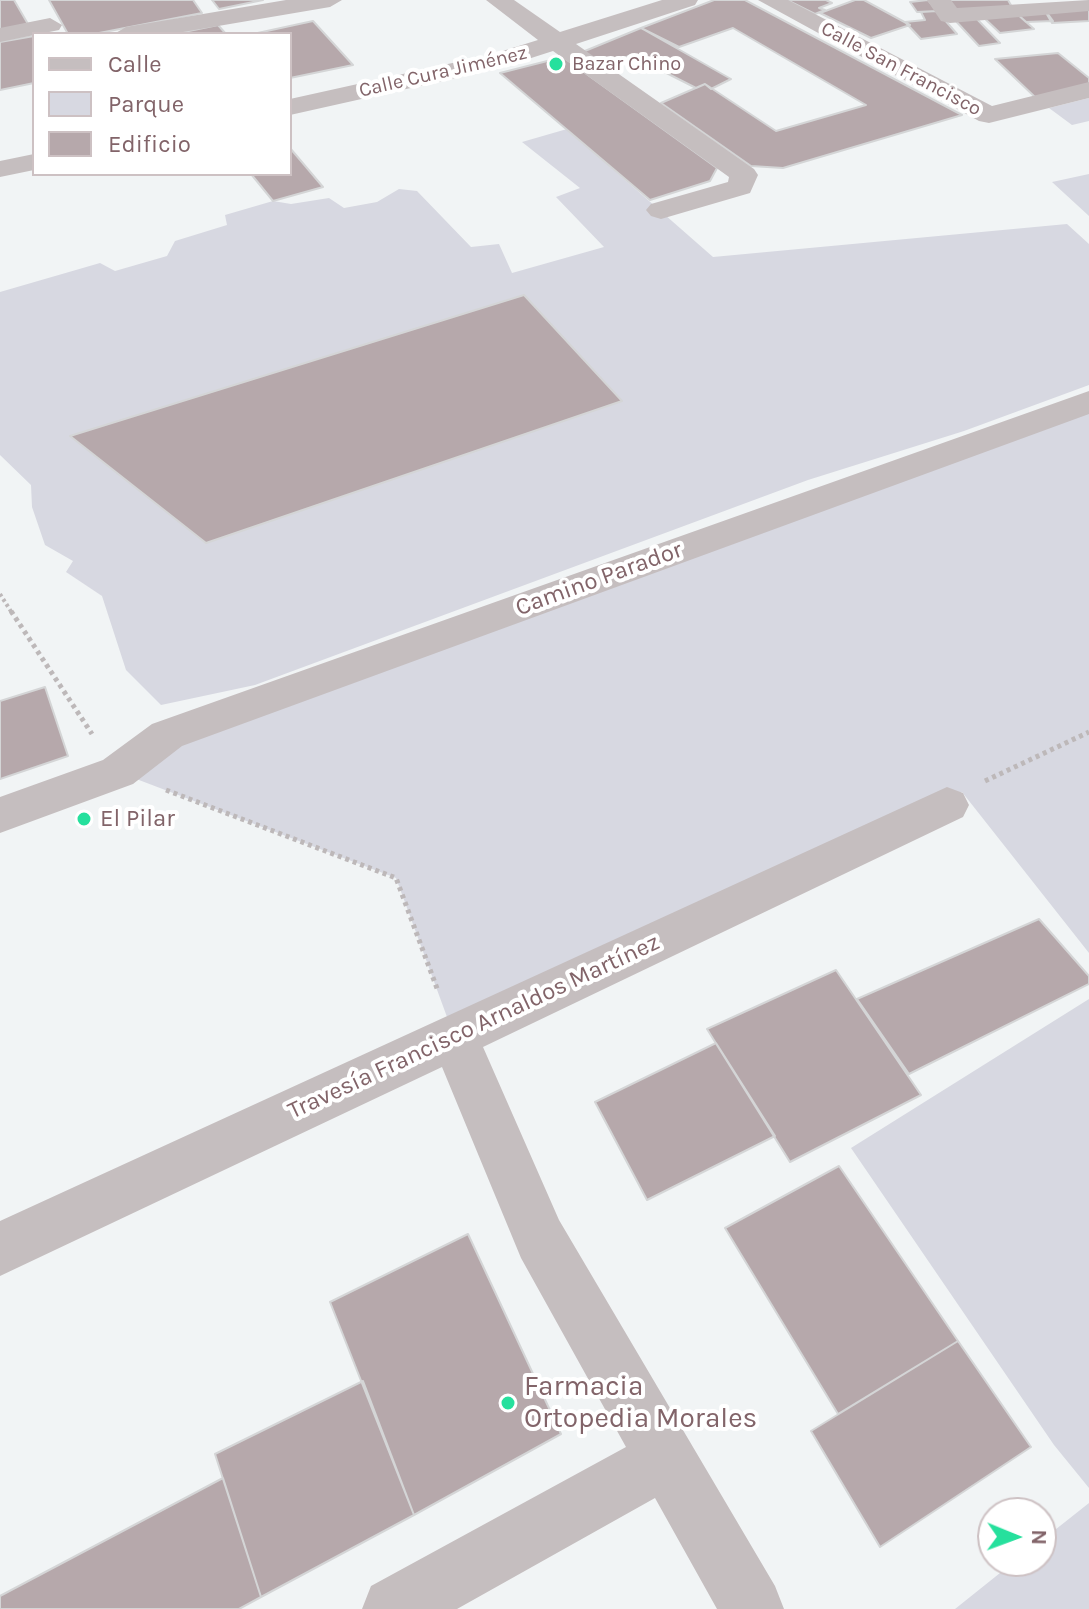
<!DOCTYPE html>
<html>
<head>
<meta charset="utf-8">
<style>
  body { margin:0 }
  #map { position:relative; width:1089px; height:1609px; overflow:hidden; background:#f1f4f5; font-family:Karla,sans-serif }
  canvas { display:block }
  .legend { position:absolute; left:32px; top:32px; width:260px; height:144px; box-sizing:border-box; background:#fff; border:2px solid #cdc1c3; margin:0; padding:10px 14px; list-style:none; font-size:24px; color:#826469 }
  .legend li { display:flex; align-items:center; gap:16px; height:40px }
  .legend b { width:40px; border:2px solid #cdc1c3 }
  .north { position:absolute; left:977px; top:1497px; width:80px; height:80px; box-sizing:border-box; background:#fff; border:2px solid #cdc1c3; border-radius:50%; rotate:91deg; font-size:22px; font-weight:700; line-height:32px; text-align:center; color:#826469 }
  .north::after { content:''; display:block; margin:auto; width:28px; height:36px; background:#26e09d; clip-path:polygon(50% 0,100% 100%,50% 72%,0 100%) }
</style>
</head>
<body>
<div id="map">
<canvas width="1089" height="1609"></canvas>
<ul class="legend">
<li><b style="height:10px;background:#c5bebf"></b>Calle</li>
<li><b style="height:22px;background:#d7d8e1"></b>Parque</li>
<li><b style="height:22px;background:#b6a8ab"></b>Edificio</li>
</ul>
<div class="north">N</div>
</div>
<script>
const ctx = document.querySelector('canvas').getContext('2d');
ctx.lineJoin = 'round';
function paint(path, color) { ctx.fillStyle = color; ctx.fill(path, 'evenodd'); }
function trace(path, color, width, dash) { ctx.strokeStyle = color; ctx.lineWidth = width; ctx.lineCap = dash ? 'butt' : 'round'; ctx.setLineDash(dash || []); ctx.stroke(path); }
function drawText(font, color, halo, rows, align = 'center') {
  ctx.font = font + ' Karla,sans-serif'; ctx.lineWidth = 8; ctx.setLineDash([]); ctx.textBaseline = 'middle'; ctx.strokeStyle = halo; ctx.fillStyle = color; for (const [text, x, y, turn = 0] of rows) {
    ctx.save(); ctx.translate(x, y); ctx.rotate((+turn || 0) * Math.PI / 180); ctx.textAlign = isNaN(turn) ? turn : align; if (halo) ctx.strokeText(text, 0, 0); ctx.fillText(text, 0, 0); ctx.restore();
  }
}
const green = new Path2D(`
  M 1089,98 L 1089,121 L 1072,125 L 1049,108 Z
  M 567,129 L 713,257 L 1067,224 L 1089,244 L 1089,385 L 964,431 L 808,480 L 255,685 L 161,705 L 126,670 L 102,596 L 66,572 L 73,561 L 45,545 L 32,507 L 31,485 L 0,455 L 0,292 L 100,263 L 115,271 L 167,256 L 175,241 L 227,225 L 225,215 L 273,201 L 291,204 L 329,198 L 344,208 L 377,202 L 399,189 L 417,191 L 471,247 L 499,244 L 512,273 L 604,247 L 556,197 L 580,188 L 522,142 Z
  M 1089,174 L 1089,216 L 1052,182 Z
  M 1089,402 L 1089,953 L 962,792 L 454,1036 L 396,878 L 118,772 L 167,735 Z
  M 1089,999 L 1089,1488 L 1054,1445 L 851,1148 Z
  M 1089,1503 L 1089,1609 L 955,1609 L 1015,1561 L 1041,1561 L 1041,1541 Z`);
const building = new Path2D(`
  M 0,0 L 14,0 L 28,24 L 0,30 Z
  M 49,0 L 193,0 L 202,13 L 94,34 L 68,34 Z
  M 212,0 L 263,0 L 219,9 Z
  M 714,0 L 745,0 L 962,115 L 783,168 L 751,166 L 661,103 L 705,84 L 776,131 L 866,105 L 733,28 L 679,47 L 641,28 Z
  M 787,0 L 826,0 L 832,3 L 819,8 L 825,10 L 815,14 Z
  M 855,0 L 864,0 L 910,25 L 871,38 L 820,13 Z
  M 928,0 L 937,11 L 917,12 L 910,2 Z
  M 948,0 L 1008,0 L 1012,7 L 955,11 Z
  M 1089,8 L 1089,21 L 1052,23 L 1045,11 Z
  M 1045,10 L 1053,21 L 1026,22 L 1015,12 Z
  M 937,11 L 957,34 L 921,39 L 905,22 L 925,20 L 921,12 Z
  M 1015,12 L 1034,29 L 1000,33 L 982,16 Z
  M 974,16 L 1000,43 L 979,46 L 953,18 Z
  M 313,21 L 353,65 L 290,78 L 290,34 L 253,34 Z
  M 218,25 L 226,34 L 179,33 Z
  M 641,28 L 731,79 L 711,89 L 705,84 L 696,88 L 631,55 L 605,67 L 580,53 Z
  M 34,36 L 34,83 L 0,90 L 0,42 Z
  M 1058,53 L 1089,78 L 1089,84 L 1036,98 L 995,59 Z
  M 563,57 L 717,168 L 710,181 L 650,200 L 500,73 Z
  M 290,148 L 323,187 L 273,201 L 251,174 L 290,174 Z
  M 524,295 L 622,401 L 206,543 L 70,436 Z
  M 45,687 L 68,756 L 0,779 L 0,701 Z
  M 1039,919 L 1089,976 L 1089,984 L 909,1074 L 857,999 Z
  M 836,970 L 921,1095 L 790,1162 L 707,1029 Z
  M 716,1043 L 775,1136 L 647,1200 L 595,1102 Z
  M 839,1166 L 958,1341 L 838,1414 L 725,1228 Z
  M 468,1234 L 561,1434 L 414,1515 L 330,1302 Z
  M 958,1341 L 1031,1447 L 880,1547 L 811,1431 Z
  M 363,1381 L 414,1515 L 261,1597 L 215,1454 Z
  M 223,1478 L 261,1597 L 239,1609 L 0,1609 L 0,1596 Z`);
const pathFar1 = new Path2D(`
  M 0,594 L 12,613`);
const path = new Path2D(`
  M 11,611 L 92,734
  M 985,781 L 1089,732
  M 166,790 L 396,878 L 438,991`);
const minor = new Path2D(`
  M 286,0 L 342,0 L 330,7 L 171,34 L 114,34 L 126,27 Z
  M 486,0 L 514,0 L 560,32 L 662,0 L 698,0 L 695,5 L 576,44 L 754,169 L 758,175 L 750,193 L 661,219 L 651,216 L 646,210 L 651,204 L 728,182 L 729,177 L 553,51 L 500,68 L 290,115 L 290,99 L 493,54 L 538,40 Z
  M 758,0 L 788,0 L 992,106 L 1089,82 L 1089,98 L 989,123 L 979,121 Z
  M 927,0 L 951,0 L 957,8 L 1089,0 L 1089,11 L 950,23 L 941,21 Z
  M 50,18 L 62,25 L 59,30 L 0,42 L 0,28 Z
  M 34,154 L 34,170 L 0,177 L 0,161 Z
  M 1089,391 L 1089,414 L 182,746 L 133,784 L 0,833 L 0,797 L 103,760 L 152,724 Z
  M 947,787 L 963,793 L 969,805 L 963,817 L 483,1047 L 559,1220 L 775,1586 L 784,1609 L 717,1609 L 655,1498 L 457,1609 L 362,1609 L 371,1586 L 626,1447 L 521,1258 L 442,1067 L 0,1276 L 0,1221 Z`);
const markers = [
  [556,64,8,"#26e09d"],
  [84,819,8,"#26e09d"],
  [508,1403,8,"#26e09d"]
];
const farPoinames = [
  ["Bazar Chino",572,64]
];
const farStreetnames = [
  ["Calle San Francisco",901,69,28],
  ["Calle Cura Jiménez",443,72,-13]
];
const streetNames = [
  ["Camino Parador",599,579,-20],
  ["Travesía Francisco Arnaldos Martínez",474,1027,-25]
];
const poiNames = [
  ["El Pilar",100,819]
];
const nearPoinames = [
  ["Farmacia",524,1387],
  ["Ortopedia Morales",524,1419]
];
paint(green, '#d7d8e1');
paint(building, '#b6a8ab');
trace(building, '#d4d5d6', 2);
trace(pathFar1, '#bdb8b9', 4, [3, 3]);
trace(path, '#bdb8b9', 5, [4, 4]);
paint(minor, '#c5bebf');
for (const [x, y, r, color] of markers) { const dot = new Path2D(); dot.arc(x, y, r, 0, 2 * Math.PI); ctx.fillStyle = color; ctx.fill(dot); trace(dot, '#fff', 3); }
drawText('20px', '#826469', '#fff', farPoinames, 'left');
drawText('20px', '#826469', '#fff', farStreetnames);
drawText('24px', '#826469', '#fff', streetNames);
drawText('24px', '#826469', '#fff', poiNames, 'left');
drawText('28px', '#826469', '#fff', nearPoinames, 'left');
</script>
</body>
</html>
